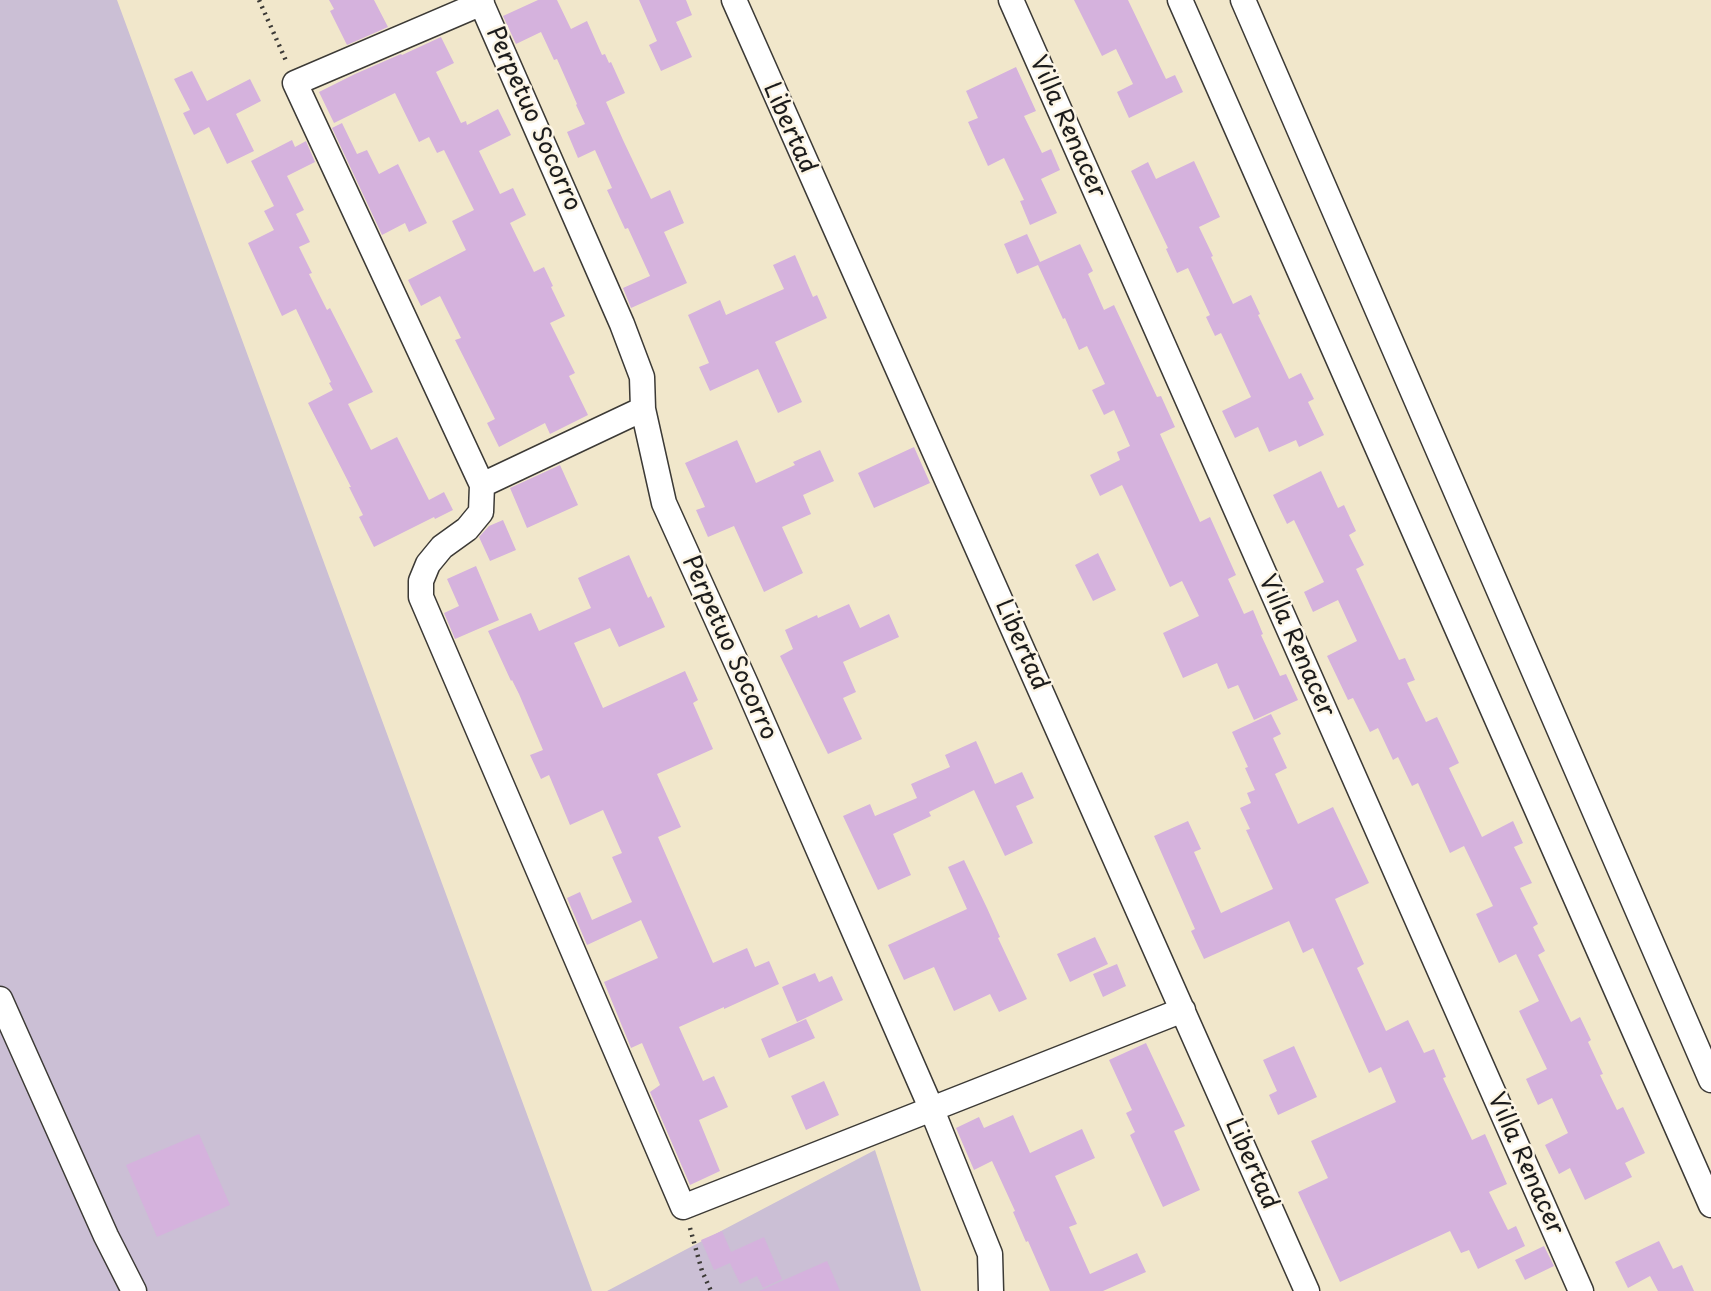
<!DOCTYPE html>
<html>
<head>
<meta charset="utf-8">
<style>
  body { margin:0 }
  canvas { display:block; background:#f1e7cb }
</style>
</head>
<body>
<canvas width="1711" height="1291"></canvas>
<script>
const ctx = document.querySelector('canvas').getContext('2d');
ctx.lineJoin = 'round';
function paint(path, color) { ctx.fillStyle = color; ctx.fill(path, 'evenodd'); }
function trace(path, color, width, dash) { ctx.strokeStyle = color; ctx.lineWidth = width; ctx.lineCap = dash ? 'butt' : 'round'; ctx.setLineDash(dash || []); ctx.stroke(path); }
function drawText(font, color, halo, rows, align = 'center') {
  ctx.font = font + ' "Playpen Sans",sans-serif'; ctx.lineWidth = 5; ctx.setLineDash([]); ctx.textBaseline = 'middle'; ctx.strokeStyle = halo; ctx.fillStyle = color; for (const [text, x, y, turn = 0] of rows) {
    ctx.save(); ctx.translate(x, y); ctx.rotate((+turn || 0) * Math.PI / 180); ctx.textAlign = isNaN(turn) ? turn : align; if (halo) ctx.strokeText(text, 0, 0); ctx.fillText(text, 0, 0); ctx.restore();
  }
}
const industrial = new Path2D(`
  M 0,0 L 117,0 L 592,1291 L 0,1291 Z
  M 875,1150 L 921,1291 L 607,1291 Z`);
const building = new Path2D(`
  M 329,0 L 374,0 L 388,27 L 347,45 L 330,11 L 334,9 Z
  M 538,0 L 557,0 L 571,29 L 587,21 L 602,55 L 605,54 L 609,63 L 611,62 L 625,93 L 606,102 L 623,140 L 651,199 L 670,190 L 684,223 L 664,232 L 687,283 L 631,308 L 623,288 L 650,276 L 628,228 L 625,229 L 607,190 L 612,188 L 595,150 L 578,158 L 567,132 L 585,124 L 576,105 L 577,104 L 557,59 L 554,60 L 541,32 L 516,44 L 503,16 Z
  M 639,0 L 686,0 L 692,15 L 676,22 L 692,57 L 661,71 L 649,45 L 657,41 Z
  M 1074,0 L 1128,0 L 1166,79 L 1175,75 L 1183,92 L 1129,118 L 1117,92 L 1133,84 L 1116,49 L 1102,56 Z
  M 441,37 L 454,63 L 436,72 L 461,123 L 466,121 L 467,125 L 498,109 L 511,135 L 479,151 L 500,194 L 513,188 L 526,215 L 510,223 L 534,272 L 544,267 L 553,286 L 551,287 L 565,316 L 550,323 L 575,373 L 569,376 L 588,415 L 550,434 L 545,423 L 499,447 L 487,423 L 495,419 L 455,340 L 461,338 L 440,296 L 421,306 L 408,280 L 466,250 L 452,221 L 474,210 L 444,150 L 437,153 L 429,137 L 419,142 L 395,93 L 334,123 L 319,92 L 355,74 L 401,54 L 402,55 Z
  M 1016,67 L 1036,111 L 1024,116 L 1042,153 L 1051,149 L 1060,170 L 1041,179 L 1057,213 L 1030,225 L 1020,201 L 1024,200 L 1004,158 L 988,166 L 968,122 L 978,118 L 966,91 Z
  M 192,71 L 207,101 L 250,79 L 261,101 L 236,114 L 254,151 L 227,164 L 209,127 L 194,135 L 183,113 L 190,110 L 174,79 Z
  M 342,123 L 357,154 L 367,150 L 379,174 L 398,164 L 427,223 L 409,232 L 405,223 L 382,235 L 332,128 Z
  M 292,140 L 295,147 L 306,141 L 315,162 L 287,176 L 304,210 L 296,214 L 310,242 L 299,247 L 312,273 L 309,274 L 327,310 L 330,308 L 373,392 L 348,404 L 371,450 L 397,437 L 429,500 L 444,492 L 453,510 L 435,519 L 434,517 L 374,547 L 359,517 L 363,515 L 349,487 L 351,487 L 308,403 L 333,390 L 329,383 L 331,382 L 296,309 L 282,316 L 248,243 L 274,230 L 264,211 L 274,206 L 251,161 Z
  M 1194,161 L 1220,217 L 1199,227 L 1213,256 L 1211,257 L 1233,304 L 1251,295 L 1260,314 L 1258,315 L 1289,379 L 1301,373 L 1314,399 L 1308,402 L 1324,435 L 1299,447 L 1296,440 L 1269,452 L 1258,427 L 1235,438 L 1222,411 L 1251,397 L 1221,333 L 1215,336 L 1206,317 L 1210,315 L 1188,268 L 1177,273 L 1166,249 L 1168,248 L 1131,171 L 1148,162 L 1156,179 Z
  M 1027,234 L 1040,262 L 1080,244 L 1093,271 L 1088,274 L 1104,310 L 1114,305 L 1157,397 L 1161,396 L 1175,427 L 1160,434 L 1200,522 L 1210,517 L 1236,575 L 1228,579 L 1244,614 L 1253,610 L 1263,634 L 1261,635 L 1280,676 L 1286,674 L 1298,700 L 1254,720 L 1238,685 L 1228,689 L 1217,663 L 1183,678 L 1163,633 L 1199,616 L 1182,581 L 1170,587 L 1122,485 L 1100,496 L 1090,475 L 1120,460 L 1117,452 L 1130,446 L 1114,410 L 1104,415 L 1092,390 L 1105,384 L 1087,346 L 1079,350 L 1065,318 L 1063,319 L 1038,265 L 1017,274 L 1004,244 Z
  M 795,255 L 813,297 L 817,295 L 827,318 L 775,342 L 802,402 L 778,413 L 758,369 L 710,391 L 699,367 L 709,363 L 688,315 L 720,300 L 726,315 L 784,289 L 773,265 Z
  M 737,440 L 756,483 L 795,465 L 793,462 L 820,450 L 834,481 L 803,495 L 811,514 L 782,527 L 803,573 L 764,592 L 734,526 L 708,537 L 696,510 L 705,507 L 685,463 Z
  M 914,447 L 930,483 L 874,508 L 858,473 Z
  M 560,465 L 578,505 L 527,528 L 510,488 Z
  M 1321,471 L 1338,508 L 1344,505 L 1356,531 L 1349,535 L 1364,565 L 1356,569 L 1399,660 L 1405,658 L 1415,680 L 1407,683 L 1426,722 L 1437,717 L 1459,763 L 1449,768 L 1482,837 L 1513,821 L 1523,843 L 1514,847 L 1532,883 L 1520,888 L 1538,924 L 1533,927 L 1545,951 L 1538,955 L 1571,1022 L 1580,1017 L 1591,1040 L 1588,1042 L 1603,1074 L 1600,1075 L 1617,1110 L 1623,1107 L 1645,1153 L 1625,1163 L 1632,1177 L 1585,1200 L 1570,1168 L 1559,1174 L 1545,1145 L 1568,1133 L 1552,1098 L 1538,1105 L 1526,1079 L 1547,1069 L 1519,1011 L 1539,1001 L 1516,954 L 1499,963 L 1476,914 L 1493,906 L 1464,846 L 1450,853 L 1418,783 L 1412,786 L 1398,757 L 1393,760 L 1378,728 L 1370,732 L 1353,698 L 1348,700 L 1327,656 L 1357,641 L 1338,600 L 1313,612 L 1304,592 L 1324,582 L 1294,520 L 1287,524 L 1273,495 Z
  M 503,520 L 516,550 L 490,561 L 479,537 L 489,526 Z
  M 1098,553 L 1116,590 L 1093,601 L 1075,565 Z
  M 629,555 L 648,598 L 651,596 L 665,627 L 619,647 L 610,628 L 574,643 L 603,708 L 685,671 L 698,700 L 693,703 L 713,749 L 657,774 L 681,827 L 658,837 L 713,963 L 747,948 L 755,967 L 769,961 L 779,984 L 724,1009 L 724,1007 L 679,1027 L 703,1081 L 714,1076 L 728,1107 L 699,1120 L 720,1171 L 690,1185 L 650,1092 L 660,1085 L 642,1043 L 631,1048 L 604,982 L 658,958 L 641,920 L 587,945 L 567,898 L 580,892 L 592,920 L 632,902 L 612,857 L 622,853 L 603,810 L 570,825 L 549,775 L 541,779 L 530,755 L 543,750 L 519,694 L 512,680 L 511,681 L 488,631 L 531,613 L 539,631 L 591,608 L 578,578 Z
  M 476,566 L 499,620 L 455,639 L 444,613 L 459,606 L 447,579 Z
  M 849,604 L 860,628 L 889,614 L 899,637 L 843,662 L 856,692 L 843,698 L 862,739 L 828,754 L 780,656 L 793,649 L 785,630 L 817,615 L 818,618 Z
  M 1271,714 L 1281,734 L 1273,738 L 1287,768 L 1275,774 L 1298,824 L 1333,807 L 1369,883 L 1335,899 L 1364,964 L 1357,968 L 1386,1031 L 1408,1020 L 1424,1053 L 1434,1049 L 1446,1077 L 1443,1078 L 1472,1140 L 1485,1134 L 1507,1184 L 1489,1192 L 1508,1230 L 1516,1226 L 1525,1246 L 1478,1269 L 1469,1250 L 1461,1253 L 1450,1231 L 1340,1282 L 1298,1192 L 1328,1178 L 1311,1141 L 1396,1102 L 1381,1067 L 1369,1073 L 1313,948 L 1303,953 L 1289,921 L 1204,959 L 1191,931 L 1195,929 L 1154,836 L 1188,821 L 1201,849 L 1194,852 L 1221,913 L 1273,889 L 1246,830 L 1250,829 L 1240,808 L 1251,803 L 1247,793 L 1255,790 L 1245,768 L 1248,767 L 1232,732 Z
  M 976,741 L 995,784 L 1022,772 L 1034,798 L 1016,806 L 1033,843 L 1005,856 L 974,790 L 929,812 L 931,816 L 893,834 L 911,875 L 878,890 L 843,816 L 870,804 L 875,816 L 917,798 L 911,784 L 950,767 L 945,755 Z
  M 964,860 L 987,908 L 1000,937 L 998,938 L 1027,999 L 999,1012 L 990,994 L 954,1011 L 934,967 L 904,980 L 888,945 L 967,909 L 948,867 Z
  M 1095,937 L 1108,964 L 1070,982 L 1057,954 Z
  M 1117,964 L 1126,986 L 1103,997 L 1093,974 Z
  M 815,973 L 819,982 L 832,976 L 843,1000 L 797,1022 L 782,987 Z
  M 806,1019 L 815,1038 L 769,1058 L 761,1039 Z
  M 1146,1043 L 1185,1126 L 1174,1131 L 1200,1190 L 1163,1207 L 1130,1135 L 1135,1132 L 1126,1113 L 1132,1110 L 1109,1060 Z
  M 1294,1046 L 1317,1097 L 1278,1115 L 1269,1095 L 1277,1091 L 1263,1060 Z
  M 824,1081 L 839,1115 L 806,1130 L 791,1096 Z
  M 1013,1115 L 1030,1153 L 1082,1129 L 1095,1158 L 1055,1176 L 1077,1224 L 1069,1227 L 1090,1274 L 1137,1253 L 1146,1272 L 1103,1291 L 1050,1291 L 1028,1241 L 1026,1242 L 1013,1212 L 1015,1211 L 992,1161 L 974,1170 L 956,1128 L 979,1117 L 984,1128 Z
  M 199,1134 L 230,1205 L 157,1237 L 126,1165 Z
  M 722,1231 L 731,1252 L 764,1237 L 782,1279 L 763,1288 L 757,1276 L 740,1284 L 730,1263 L 714,1270 L 701,1240 Z
  M 1659,1241 L 1673,1269 L 1682,1265 L 1694,1291 L 1658,1291 L 1650,1276 L 1628,1288 L 1615,1262 Z
  M 1544,1246 L 1554,1266 L 1525,1280 L 1515,1260 Z
  M 827,1261 L 840,1291 L 759,1291 Z`);
const path = new Path2D(`
  M 259,0 L 287,63
  M 690,1228 L 702,1271 L 711,1291`);
const minor = new Path2D(`
  M 480,0 L 622,324 L 642,377 L 643,409 L 664,503 L 746,684 L 932,1110 L 990,1254 L 991,1291
  M 734,0 L 1307,1291
  M 1011,0 L 1581,1291
  M 1180,0 L 1711,1205
  M 1243,0 L 1711,1080
  M 482,3 L 295,83 L 482,485 L 481,512 L 467,529 L 442,547 L 428,564 L 421,581 L 421,597 L 683,1207 L 1183,1010
  M 482,485 L 643,409
  M 0,999 L 106,1236 L 134,1291`);
const streetNames = [
  ["Perpetuo Socorro",533,119,66],
  ["Villa Renacer",1067,127,66],
  ["Libertad",789,128,66],
  ["Libertad",1021,645,66],
  ["Villa Renacer",1296,646,66],
  ["Perpetuo Socorro",729,648,66],
  ["Libertad",1251,1164,66],
  ["Villa Renacer",1525,1164,66]
];
paint(industrial, '#cbbfd5');
paint(building, '#d5b2dd');
trace(minor, '#3c3a36', 27);
trace(path, '#3c3a36', 4.5, [2, 5]);
trace(minor, '#fff', 24);
drawText('24px', '#1c1c1c', '#fcf5e5', streetNames);
</script>
</body>
</html>
